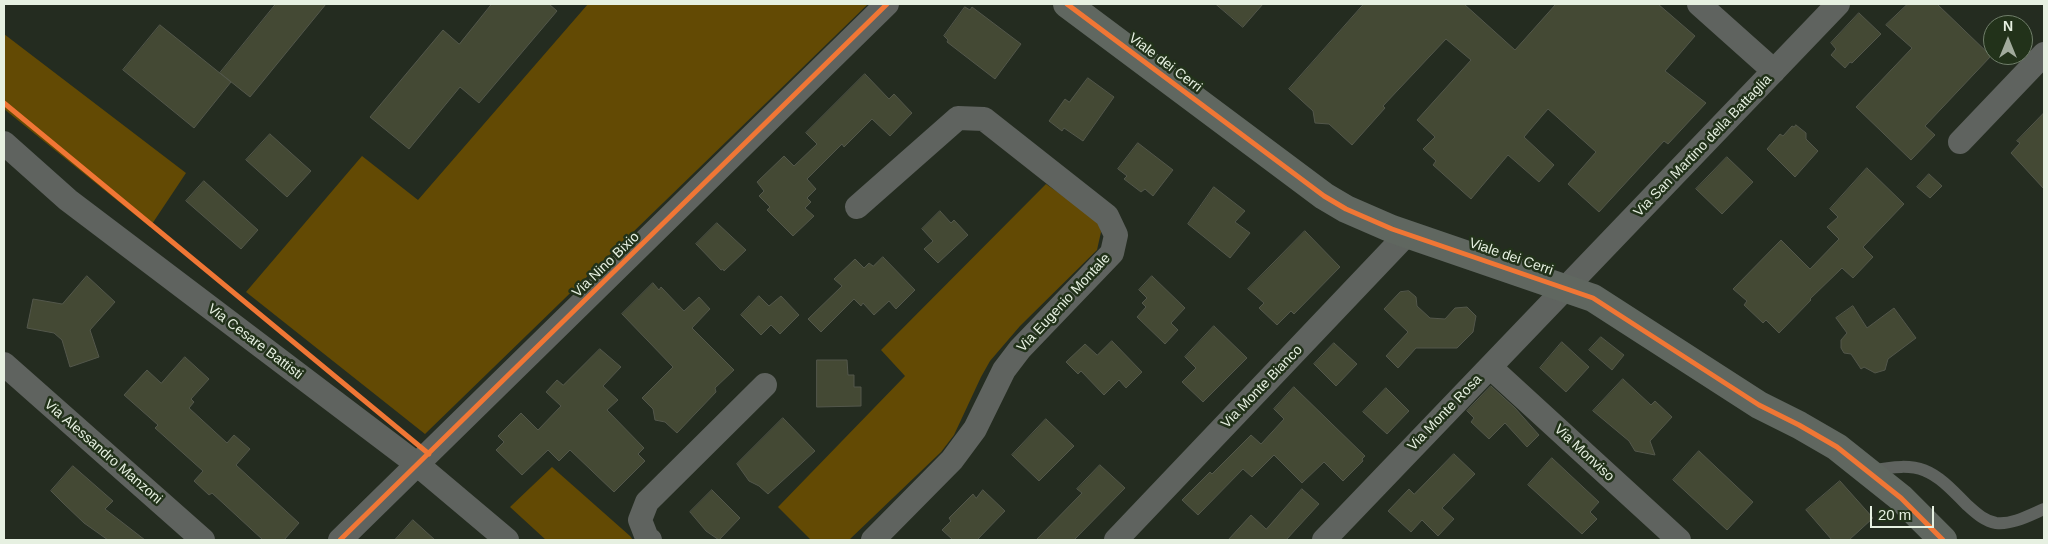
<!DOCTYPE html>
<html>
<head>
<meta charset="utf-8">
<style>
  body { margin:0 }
  #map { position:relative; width:2048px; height:544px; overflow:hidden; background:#242c20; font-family:Arial,sans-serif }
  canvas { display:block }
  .frame { position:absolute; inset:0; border:5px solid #e6f0e1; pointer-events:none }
  .north { position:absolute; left:1983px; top:15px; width:50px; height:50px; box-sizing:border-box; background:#22321a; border:1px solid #707e6a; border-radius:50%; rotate:0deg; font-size:14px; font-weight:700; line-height:20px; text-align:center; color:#e6f0e1 }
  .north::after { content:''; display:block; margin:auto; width:18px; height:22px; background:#a2ab9d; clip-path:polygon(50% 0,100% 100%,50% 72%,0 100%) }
  .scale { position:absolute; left:1870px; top:506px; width:64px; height:22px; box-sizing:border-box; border:2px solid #e6f0e1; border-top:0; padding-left:6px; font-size:15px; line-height:18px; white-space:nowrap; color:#e6f0e1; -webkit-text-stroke:4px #22321a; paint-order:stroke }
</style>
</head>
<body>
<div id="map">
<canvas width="2048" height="544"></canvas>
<div class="frame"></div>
<div class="north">N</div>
<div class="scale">20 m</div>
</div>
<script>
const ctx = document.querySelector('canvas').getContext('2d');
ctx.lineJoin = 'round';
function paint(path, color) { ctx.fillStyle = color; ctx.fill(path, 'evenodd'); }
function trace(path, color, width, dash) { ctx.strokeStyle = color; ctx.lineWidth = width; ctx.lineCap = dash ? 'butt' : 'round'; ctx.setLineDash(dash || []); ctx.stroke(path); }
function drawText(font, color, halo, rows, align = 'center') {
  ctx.font = font + ' Arial,sans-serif'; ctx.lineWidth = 5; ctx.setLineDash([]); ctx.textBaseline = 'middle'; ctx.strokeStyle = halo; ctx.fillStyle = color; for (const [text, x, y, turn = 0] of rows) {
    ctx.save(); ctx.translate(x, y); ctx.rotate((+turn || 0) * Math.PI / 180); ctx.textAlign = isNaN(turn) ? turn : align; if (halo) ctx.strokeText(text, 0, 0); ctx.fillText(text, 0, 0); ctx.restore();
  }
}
const green = new Path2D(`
  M 588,4 L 868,4 L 425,434 L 246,292 L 362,156 L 418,200 Z
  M 4,34 L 186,173 L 150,227 L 4,109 Z
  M 1046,184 L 1092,216 L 1099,224 L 1101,232 L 1097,250 L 1020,326 L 990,361 L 981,377 L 954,435 L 941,452 L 849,540 L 811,540 L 778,507 L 905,376 L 881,350 Z
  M 552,467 L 630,536 L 633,540 L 546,540 L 510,507 Z`);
const building = new Path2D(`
  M 276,4 L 326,4 L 250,97 L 220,73 Z
  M 492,4 L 549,4 L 557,11 L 479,103 L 460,87 L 409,149 L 370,117 L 443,30 L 459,44 Z
  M 1216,4 L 1263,4 L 1243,27 Z
  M 1364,4 L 1464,4 L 1515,50 L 1556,4 L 1658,4 L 1695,36 L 1665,71 L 1706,103 L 1668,144 L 1664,141 L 1599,212 L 1568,184 L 1596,152 L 1548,109 L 1524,137 L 1554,165 L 1539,182 L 1508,155 L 1471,199 L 1433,165 L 1436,161 L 1423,149 L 1435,137 L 1417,120 L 1471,60 L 1446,39 L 1383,106 L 1385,108 L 1352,145 L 1329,124 L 1315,123 L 1313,111 L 1289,89 Z
  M 1908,4 L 1937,4 L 1991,56 L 1925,126 L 1935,135 L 1911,160 L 1856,107 L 1912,48 L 1886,25 Z
  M 965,7 L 970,10 L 972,7 L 1021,44 L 995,79 L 947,42 L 948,40 L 944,36 Z
  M 1859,13 L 1881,34 L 1852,63 L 1850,62 L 1845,68 L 1831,55 L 1836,49 L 1831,43 Z
  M 160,25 L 231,82 L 194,128 L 123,70 Z
  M 865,74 L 889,99 L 894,94 L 912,113 L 890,136 L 872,119 L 844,147 L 842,144 L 807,179 L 816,189 L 807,198 L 811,202 L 805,208 L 814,216 L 793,236 L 767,210 L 770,207 L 759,196 L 764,191 L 757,182 L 784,156 L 794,166 L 817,144 L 806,133 Z
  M 1088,78 L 1114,97 L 1083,141 L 1064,128 L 1062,131 L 1049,121 L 1065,99 L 1069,102 Z
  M 2044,113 L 2044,189 L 2011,153 L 2020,143 L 2017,141 Z
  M 1796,125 L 1806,133 L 1806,139 L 1818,151 L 1795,177 L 1767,149 L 1780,134 L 1783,136 L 1792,126 L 1794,127 Z
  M 270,134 L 311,171 L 287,197 L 246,160 Z
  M 1138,143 L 1173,170 L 1153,196 L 1145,189 L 1141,192 L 1124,179 L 1127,176 L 1118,169 Z
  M 1727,157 L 1753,182 L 1722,214 L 1696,189 Z
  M 1867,168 L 1904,204 L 1863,247 L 1873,257 L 1853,278 L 1842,268 L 1810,299 L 1811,300 L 1779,333 L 1766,320 L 1763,323 L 1744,305 L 1747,301 L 1733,289 L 1781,240 L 1810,269 L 1839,239 L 1827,227 L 1838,217 L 1830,209 Z
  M 1929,174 L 1942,186 L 1930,198 L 1917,187 Z
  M 204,181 L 258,230 L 241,249 L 186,201 Z
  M 1214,187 L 1245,211 L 1235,222 L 1250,233 L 1230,258 L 1188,224 Z
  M 940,211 L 951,223 L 954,220 L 968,235 L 938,263 L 924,249 L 933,241 L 922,229 Z
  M 717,223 L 746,250 L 724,271 L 723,269 L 721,270 L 696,244 Z
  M 1305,231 L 1340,267 L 1294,314 L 1291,311 L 1277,325 L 1259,308 L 1264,303 L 1248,289 Z
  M 883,257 L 915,290 L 896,309 L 889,301 L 874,315 L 863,303 L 861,306 L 854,299 L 821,332 L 808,319 L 842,286 L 834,279 L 855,259 L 864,268 L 869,263 L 873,266 Z
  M 87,276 L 115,302 L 90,330 L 99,357 L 70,367 L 62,340 L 54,333 L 27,328 L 33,299 L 62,304 Z
  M 1152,276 L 1185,308 L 1171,323 L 1178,330 L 1165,344 L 1137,317 L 1146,307 L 1142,303 L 1147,298 L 1139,290 Z
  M 653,283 L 659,290 L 661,287 L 684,311 L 699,297 L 710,309 L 692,328 L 734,370 L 715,388 L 716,392 L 677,433 L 665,422 L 655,420 L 653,409 L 642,398 L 673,367 L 622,314 Z
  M 1409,291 L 1416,297 L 1417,306 L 1430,318 L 1445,319 L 1455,308 L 1467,307 L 1476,316 L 1473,332 L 1457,348 L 1416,348 L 1398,368 L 1386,356 L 1408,332 L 1384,309 L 1400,292 Z
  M 759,296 L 769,306 L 781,296 L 799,315 L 780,334 L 771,325 L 761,335 L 741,315 Z
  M 1853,306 L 1867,328 L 1894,308 L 1916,338 L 1888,359 L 1885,370 L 1875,373 L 1864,367 L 1861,369 L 1851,354 L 1844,353 L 1841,348 L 1841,340 L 1847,333 L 1836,318 Z
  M 1214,326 L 1247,358 L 1203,402 L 1182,382 L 1196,368 L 1185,357 Z
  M 1601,337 L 1624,355 L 1612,370 L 1589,350 Z
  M 1112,341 L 1142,372 L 1126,388 L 1119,380 L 1104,395 L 1081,371 L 1078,374 L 1066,362 L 1085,344 L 1097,355 Z
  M 1562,342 L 1589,367 L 1566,392 L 1540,368 Z
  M 1334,343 L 1357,364 L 1336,386 L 1314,364 Z
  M 600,349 L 621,367 L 603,386 L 618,400 L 607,410 L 644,448 L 638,454 L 645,461 L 614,492 L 570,450 L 559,461 L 548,450 L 522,475 L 496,450 L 504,442 L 498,436 L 521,413 L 538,430 L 561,406 L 546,392 L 557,380 L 563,385 Z
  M 185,357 L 209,379 L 191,399 L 194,402 L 189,408 L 227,443 L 234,435 L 250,449 L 236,465 L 299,523 L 284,540 L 263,540 L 212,493 L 209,495 L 194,481 L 203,471 L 155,428 L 158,425 L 124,395 L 147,370 L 161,383 Z
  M 817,360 L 847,360 L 848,375 L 854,375 L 854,387 L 861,387 L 861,406 L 817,407 Z
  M 1623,379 L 1651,405 L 1655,401 L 1672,417 L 1650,441 L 1655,455 L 1635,451 L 1629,441 L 1593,411 Z
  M 1491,386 L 1515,408 L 1539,435 L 1527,447 L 1505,423 L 1489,439 L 1471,422 L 1474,418 L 1467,411 Z
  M 1294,387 L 1365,456 L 1362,459 L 1363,461 L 1343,481 L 1324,462 L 1302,483 L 1274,455 L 1252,477 L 1243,469 L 1198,515 L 1182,500 L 1210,472 L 1212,474 L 1251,435 L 1261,444 L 1284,419 L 1274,409 Z
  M 1386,388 L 1409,411 L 1387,434 L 1363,412 Z
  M 783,418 L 815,451 L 768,494 L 759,486 L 749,481 L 737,464 Z
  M 1046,419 L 1074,446 L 1039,481 L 1012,455 Z
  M 1699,451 L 1753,502 L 1727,530 L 1673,480 Z
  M 1454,454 L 1475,474 L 1442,508 L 1454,519 L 1438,536 L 1422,520 L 1411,532 L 1388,511 L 1409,489 L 1414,494 Z
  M 1552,458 L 1599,502 L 1590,512 L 1597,519 L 1582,534 L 1528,485 Z
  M 1100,465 L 1125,488 L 1074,540 L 1036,540 L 1082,493 L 1077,489 Z
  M 73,466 L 113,501 L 105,509 L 145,540 L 108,540 L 84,523 L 63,503 L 51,491 Z
  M 1840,481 L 1873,518 L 1849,540 L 1832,540 L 1806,510 Z
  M 1302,489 L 1319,504 L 1286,540 L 1228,540 L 1251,515 L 1266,529 Z
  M 712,490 L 740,518 L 719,540 L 706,531 L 690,512 Z
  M 983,490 L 1005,511 L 977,540 L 953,540 L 942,530 L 951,521 L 949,518 L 973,494 L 976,498 Z
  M 413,520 L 435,540 L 395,540 Z`);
const lane = new Path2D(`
  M 1869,471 C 1922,461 1931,468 1967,505 C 1976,513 1984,521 1996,523 C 2012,525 2030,515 2044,509`);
const street = new Path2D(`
  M 1699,4 L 1774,71
  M 1960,142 L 2044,54
  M 4,143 L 68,200 L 418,465 L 507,540
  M 857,207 L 958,118 L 984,119 L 1107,216 L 1116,235 L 1112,253 L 1020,349 L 1004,370 L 975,429 L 952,460 L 873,540
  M 4,364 L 203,540
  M 1490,367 L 1679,540
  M 340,540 L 887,4
  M 650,540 L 647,538 L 640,520 L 647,502 L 765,385
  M 1116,540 L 1407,234
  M 1324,540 L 1838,4`);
const secondary = new Path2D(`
  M 1067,4 L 1324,196 L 1346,209 L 1392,229 L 1593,298 L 1759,405 L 1799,425 L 1837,447 L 1901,498 L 1943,540`);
const cycleway = new Path2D(`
  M 1067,4 L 1324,196 L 1346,209 L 1392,229 L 1593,298 L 1759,405 L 1799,425 L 1837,447 L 1901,498 L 1943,540
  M 4,103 L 429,454
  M 340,540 L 887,4`);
const streetNames = [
  ["Viale dei Cerri",1165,63,37],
  ["Via San Martino della Battaglia",1703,146,-46],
  ["Viale dei Cerri",1511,257,19],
  ["Via Nino Bixio",606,265,-44],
  ["Via Eugenio Montale",1064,303,-47],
  ["Via Cesare Battisti",255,342,37],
  ["Via Monte Bianco",1262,387,-46],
  ["Via Monte Rosa",1445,413,-46],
  ["Via Alessandro Manzoni",103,452,41],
  ["Via Monviso",1584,453,43]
];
paint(green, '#634a04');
paint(building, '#444934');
trace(building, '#53574b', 1);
trace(lane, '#5f635f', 12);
trace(street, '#5f635f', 24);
trace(secondary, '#606760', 28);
trace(cycleway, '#f07635', 5);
drawText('14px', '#e6f0e1', '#22321a', streetNames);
</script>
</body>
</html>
